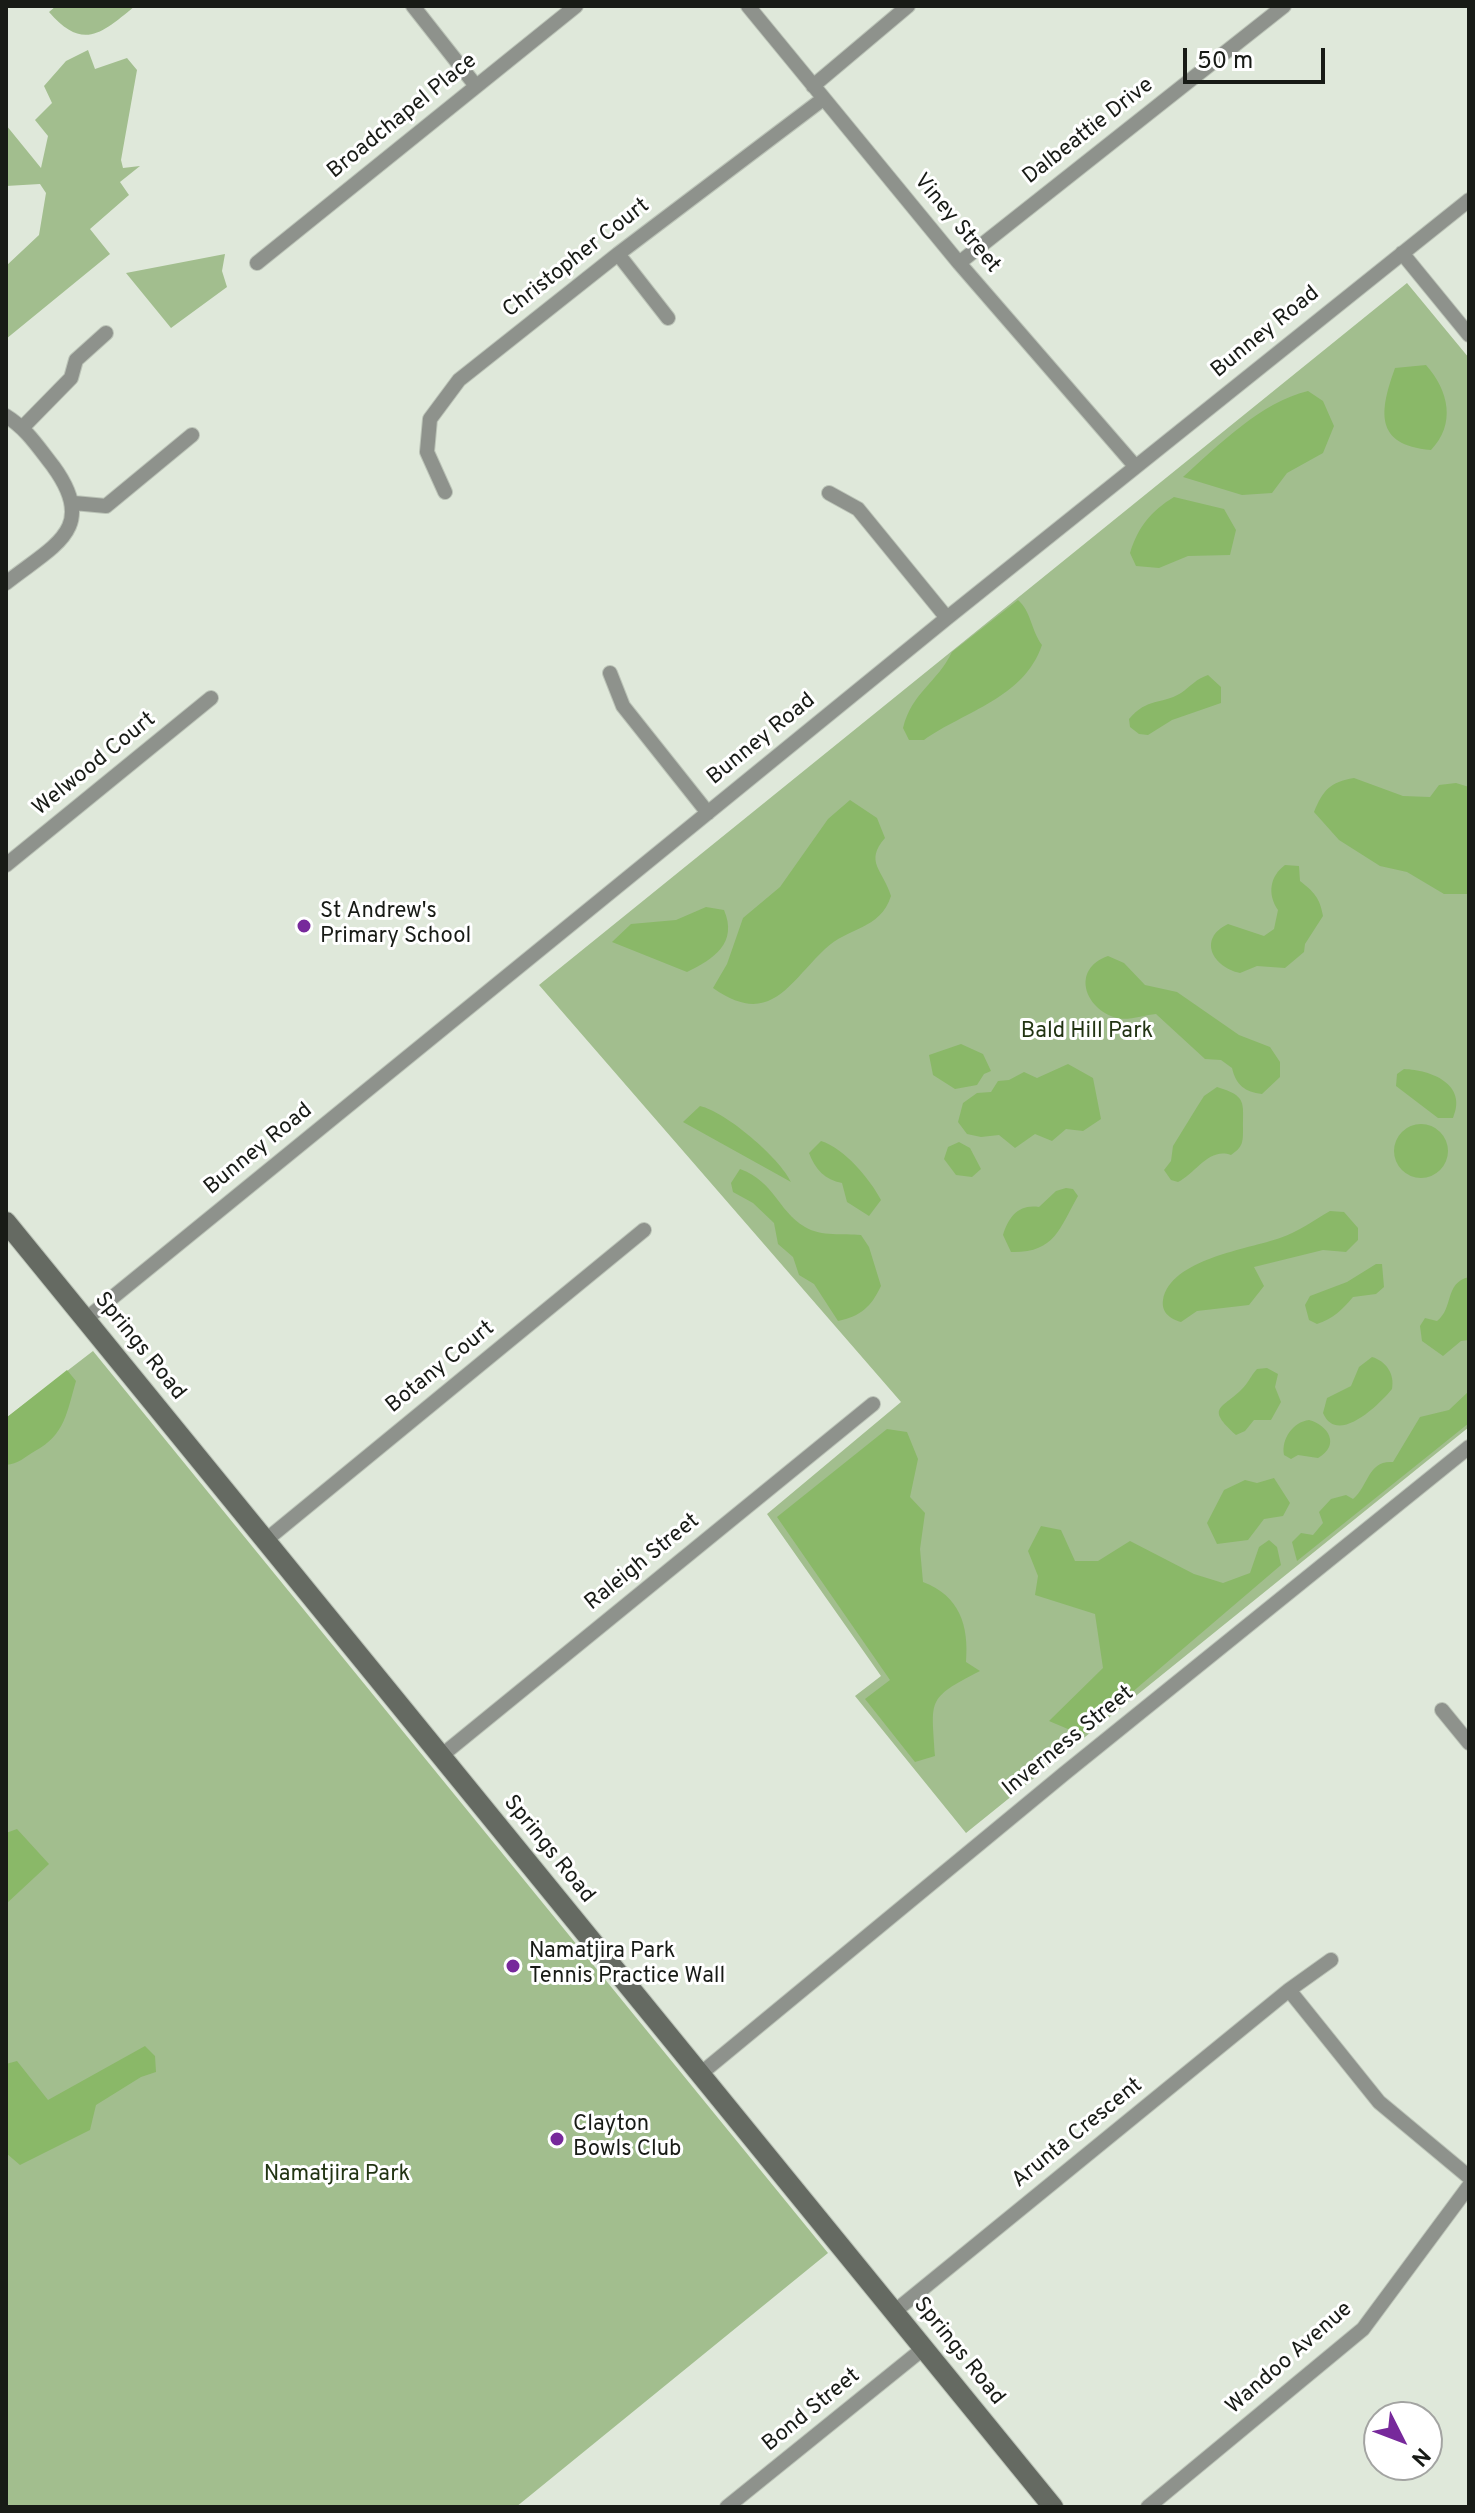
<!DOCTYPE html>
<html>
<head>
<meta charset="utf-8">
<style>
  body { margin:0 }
  #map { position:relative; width:1475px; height:2513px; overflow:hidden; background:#dfe8da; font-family:Overpass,sans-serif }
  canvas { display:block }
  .frame { position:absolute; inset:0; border:8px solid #181b16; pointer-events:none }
  .north { position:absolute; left:1363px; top:2401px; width:80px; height:80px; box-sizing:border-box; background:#fff; border:2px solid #a3a4a2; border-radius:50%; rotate:132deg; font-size:22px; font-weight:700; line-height:32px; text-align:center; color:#181b16 }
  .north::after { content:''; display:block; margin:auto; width:28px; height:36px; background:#77299b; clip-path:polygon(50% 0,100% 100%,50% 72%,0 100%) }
  .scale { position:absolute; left:1183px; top:48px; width:142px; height:36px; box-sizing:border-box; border:4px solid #181b16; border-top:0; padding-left:10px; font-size:24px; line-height:28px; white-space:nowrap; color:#181b16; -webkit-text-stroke:6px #fff; paint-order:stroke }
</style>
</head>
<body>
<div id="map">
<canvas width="1475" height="2513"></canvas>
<div class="frame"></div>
<div class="north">N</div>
<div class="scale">50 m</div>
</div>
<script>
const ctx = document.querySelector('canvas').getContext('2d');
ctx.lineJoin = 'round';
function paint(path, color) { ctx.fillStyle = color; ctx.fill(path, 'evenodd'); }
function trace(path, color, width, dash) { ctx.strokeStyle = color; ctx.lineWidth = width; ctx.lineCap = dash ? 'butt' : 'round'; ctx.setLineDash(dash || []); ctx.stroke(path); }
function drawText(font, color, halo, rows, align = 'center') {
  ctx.font = font + ' Overpass,sans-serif'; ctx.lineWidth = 6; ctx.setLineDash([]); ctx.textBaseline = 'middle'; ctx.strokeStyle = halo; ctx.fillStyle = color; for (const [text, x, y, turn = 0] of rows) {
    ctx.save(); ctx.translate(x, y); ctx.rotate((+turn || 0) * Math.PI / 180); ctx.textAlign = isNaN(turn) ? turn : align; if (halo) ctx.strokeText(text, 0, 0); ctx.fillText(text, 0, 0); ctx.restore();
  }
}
const green = new Path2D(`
  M 56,6 L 135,6 C 101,34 83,51 49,12 Z
  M 88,50 L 95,69 L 127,58 L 137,70 L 121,160 L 123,168 L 140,166 L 120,182 L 129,195 L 90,229 L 110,254 L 6,339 L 6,266 L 39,235 L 46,193 L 40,184 L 6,186 L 6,125 L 41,168 L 48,136 L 35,120 L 52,103 L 44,86 L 66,61 Z
  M 225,254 L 222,271 L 227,287 L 171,328 L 126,273 Z
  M 1407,283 L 1469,358 L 1469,1427 L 966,1833 L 855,1696 L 881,1676 L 767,1514 L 901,1402 L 539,985 Z
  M 93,1351 L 828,2253 L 516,2507 L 10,2507 L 6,2502 L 6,1418 Z`);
const forest = new Path2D(`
  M 1426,365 C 1449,391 1456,424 1431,450 C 1373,445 1380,410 1395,368 Z
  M 1308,391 L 1323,401 L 1334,426 L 1323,453 L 1287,473 L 1272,493 L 1242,495 L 1183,477 C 1220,444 1260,403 1308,391 Z
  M 1174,497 L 1224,509 L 1236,530 L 1230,555 L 1188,556 L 1159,568 L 1136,566 L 1130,553 C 1138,527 1151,511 1174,497 Z
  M 1018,600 C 1031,611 1031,630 1042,645 C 1024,698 965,711 924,740 L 909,740 L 903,728 C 912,692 937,683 952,652 Z
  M 1208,675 L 1221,687 L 1221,703 L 1172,720 L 1148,735 L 1139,734 L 1130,727 L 1129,719 C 1148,697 1161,705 1181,693 C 1191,686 1196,679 1208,675 Z
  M 1354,778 L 1403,796 L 1430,797 L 1439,785 L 1456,783 L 1469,787 L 1469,894 L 1444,894 L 1407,872 L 1380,866 L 1339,840 L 1314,812 C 1323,790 1330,782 1354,778 Z
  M 850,800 L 877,818 L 885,838 C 864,862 883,870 891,896 C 880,930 848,927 825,949 C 788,984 770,1028 713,988 L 727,964 L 743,918 L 780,887 L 828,819 Z
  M 1285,865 L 1299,866 L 1300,881 C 1314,892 1320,898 1323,916 L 1305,944 L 1304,952 L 1285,968 L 1257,966 L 1240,973 C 1213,967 1197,939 1228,924 L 1264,936 L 1274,929 L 1278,910 C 1267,894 1270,876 1285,865 Z
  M 706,907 L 724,910 C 738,943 714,959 687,972 L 612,942 L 631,924 L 676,920 Z
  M 1108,956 L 1124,963 L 1145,985 L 1177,992 L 1239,1035 L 1270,1047 L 1280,1062 L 1280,1077 L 1262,1094 C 1245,1092 1236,1085 1232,1068 L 1221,1060 L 1205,1059 L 1156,1014 C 1144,1015 1128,1021 1117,1018 C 1084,1009 1071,969 1108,956 Z
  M 961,1044 L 983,1054 L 991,1071 L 984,1074 L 977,1085 L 955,1089 L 933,1075 L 929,1055 Z
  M 1068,1064 L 1093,1078 L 1101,1119 L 1083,1131 L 1066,1129 L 1052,1141 L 1035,1134 L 1015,1148 L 999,1135 L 981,1137 L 967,1134 L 958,1122 L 963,1103 L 977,1093 L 991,1092 L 998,1081 L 1009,1080 L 1024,1072 L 1037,1078 Z
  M 1404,1069 C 1431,1070 1468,1084 1453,1118 L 1438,1118 L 1396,1086 L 1397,1074 Z
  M 1217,1087 C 1247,1096 1243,1102 1243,1129 C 1243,1142 1243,1147 1231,1155 C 1209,1147 1196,1173 1178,1182 L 1171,1180 L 1164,1170 L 1171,1161 L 1173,1146 L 1197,1107 L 1204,1096 Z
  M 700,1106 C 726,1112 780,1158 791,1182 L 683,1122 Z
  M1394 1151a27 27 0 1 1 54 0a27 27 0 1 1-54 0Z
  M 821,1141 C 844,1148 870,1179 881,1200 L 869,1216 L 847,1202 L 842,1183 C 825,1180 815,1169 809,1153 Z
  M 959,1142 L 970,1148 L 981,1169 L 972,1177 L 956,1175 L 944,1159 L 948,1147 Z
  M 740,1169 C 775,1182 777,1210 805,1227 C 822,1237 843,1233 861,1235 L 869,1247 L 881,1286 C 871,1307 861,1316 838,1321 L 814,1284 L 799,1275 L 793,1257 L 778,1244 L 774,1223 L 753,1203 L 733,1192 L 731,1183 Z
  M 1066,1188 L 1073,1189 L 1078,1196 C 1059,1229 1055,1253 1011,1252 L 1003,1235 C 1009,1216 1019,1204 1039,1207 L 1056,1191 Z
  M 1330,1211 L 1344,1212 L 1358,1228 L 1358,1240 L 1346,1252 L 1323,1250 L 1254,1267 L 1264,1286 L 1249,1305 L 1197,1311 L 1181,1322 C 1171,1319 1161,1313 1163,1300 C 1170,1259 1249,1249 1280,1238 C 1298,1232 1314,1220 1330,1211 Z
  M 1376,1264 L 1382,1264 L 1384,1287 L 1376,1294 L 1353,1297 C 1341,1311 1334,1318 1317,1324 L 1309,1320 L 1305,1305 L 1310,1296 L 1347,1282 Z
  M 1469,1277 L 1469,1340 L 1461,1341 L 1443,1356 L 1422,1341 L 1420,1326 L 1425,1318 L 1437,1321 C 1454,1308 1444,1283 1469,1277 Z
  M 1372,1357 C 1386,1361 1395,1374 1392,1389 C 1379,1405 1337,1446 1323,1413 L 1327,1398 L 1351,1386 L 1359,1367 Z
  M 1267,1368 L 1278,1374 L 1275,1387 L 1281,1402 L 1271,1420 L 1254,1420 L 1245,1431 L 1236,1435 C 1205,1407 1222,1409 1241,1390 C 1248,1384 1251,1375 1257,1369 Z
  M 67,1370 L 76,1381 C 67,1412 65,1435 35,1451 C 25,1457 18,1464 6,1465 L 6,1418 Z
  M 1469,1391 L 1469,1423 L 1297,1561 L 1292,1542 L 1301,1533 L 1313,1535 L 1323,1523 L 1319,1512 L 1331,1499 L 1346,1495 L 1353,1499 C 1369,1485 1368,1460 1393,1462 L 1420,1417 L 1449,1410 Z
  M 1309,1420 C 1328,1425 1341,1445 1318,1458 L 1298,1455 L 1291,1459 L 1284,1455 C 1281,1439 1293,1422 1309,1420 Z
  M 887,1429 L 907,1432 L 918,1459 L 910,1497 L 925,1513 L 920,1549 L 923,1582 C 960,1596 969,1626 966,1662 L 980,1671 C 925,1699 932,1700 935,1756 L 915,1762 L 865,1699 L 890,1680 L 777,1517 Z
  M 1274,1478 L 1290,1503 L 1283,1516 L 1264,1519 L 1248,1540 L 1217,1544 L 1207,1523 L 1224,1490 L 1245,1480 L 1257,1483 Z
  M 1041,1526 L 1061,1530 L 1075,1561 L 1098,1561 L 1130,1541 L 1194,1574 L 1223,1583 L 1250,1573 L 1259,1547 L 1269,1540 L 1277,1547 L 1281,1565 L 1082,1735 L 1049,1721 L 1103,1668 L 1095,1614 L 1035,1595 L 1038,1576 L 1028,1551 Z
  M 17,1829 L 49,1864 L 6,1904 L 6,1833 Z
  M 145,2046 L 155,2056 L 156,2072 L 141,2077 L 96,2105 L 90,2130 L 20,2165 L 6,2153 L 6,2064 L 17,2061 L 48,2100 Z`);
const minor = new Path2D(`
  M 413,6 L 476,86
  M 748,6 L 959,263 L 1135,466
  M 813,86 L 908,6
  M 1402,253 L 1469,335
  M 618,254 L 668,318
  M 257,263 L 576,6
  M 959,263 L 1284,6
  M 6,416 C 27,429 38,447 53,466 C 99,529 54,545 6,583
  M 23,427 L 71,378 L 76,360 L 106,333
  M 445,492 L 427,452 L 430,419 L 459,380 L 618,254 L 823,99
  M 829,493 L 858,509 L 947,618
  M 74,503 L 106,506 L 192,435
  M 610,673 L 623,706 L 708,813
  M 6,865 L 211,698
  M 86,1319 L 947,618 L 1469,200
  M 266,1540 L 644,1230
  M 1442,1710 L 1469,1743
  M 441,1756 L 873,1404
  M 1289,1990 L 1379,2102 L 1469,2177
  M 699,2075 L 1065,1773 L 1469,1447
  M 894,2312 L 1289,1990 L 1331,1960
  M 727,2507 L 924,2348
  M 1148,2507 L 1363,2329 L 1469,2186`);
const secondary = new Path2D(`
  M 6,1222 L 1053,2507`);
const markers = [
  [304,926,8,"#77299b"],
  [513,1966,8,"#77299b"],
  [557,2139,8,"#77299b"]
];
const streetNames = [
  ["Broadchapel Place",403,117,-39],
  ["Dalbeattie Drive",1089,132,-38],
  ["Viney Street",956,224,50],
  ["Christopher Court",577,259,-38],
  ["Bunney Road",1266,333,-39],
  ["Bunney Road",762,740,-39],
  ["Welwood Court",95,765,-39],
  ["Bunney Road",259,1150,-39],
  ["Springs Road",139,1347,51],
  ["Botany Court",441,1368,-39],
  ["Raleigh Street",643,1563,-39],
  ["Inverness Street",1069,1742,-39],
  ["Springs Road",548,1850,51],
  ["Arunta Crescent",1078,2134,-39],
  ["Springs Road",958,2352,51],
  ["Wandoo Avenue",1290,2359,-41],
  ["Bond Street",812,2411,-39]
];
const poiNames = [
  ["St Andrew's",320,913],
  ["Primary School",320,938],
  ["Namatjira Park",529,1953],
  ["Tennis Practice Wall",529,1978],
  ["Clayton",573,2126],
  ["Bowls Club",573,2151]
];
const parkNames = [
  ["Bald Hill Park",1087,1033],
  ["Namatjira Park",337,2176]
];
paint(green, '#a2be8e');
paint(forest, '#8ab868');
trace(minor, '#bbc3b7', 16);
trace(secondary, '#bbc3b7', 22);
trace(minor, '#8e928c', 14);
trace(secondary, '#656a62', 20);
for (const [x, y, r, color] of markers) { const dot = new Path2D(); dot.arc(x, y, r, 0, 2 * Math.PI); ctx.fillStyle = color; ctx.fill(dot); trace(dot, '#fff', 3); }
drawText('22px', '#181b16', '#fff', streetNames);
drawText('22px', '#181b16', '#fff', poiNames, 'left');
drawText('22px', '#223413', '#fff', parkNames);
</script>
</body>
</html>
